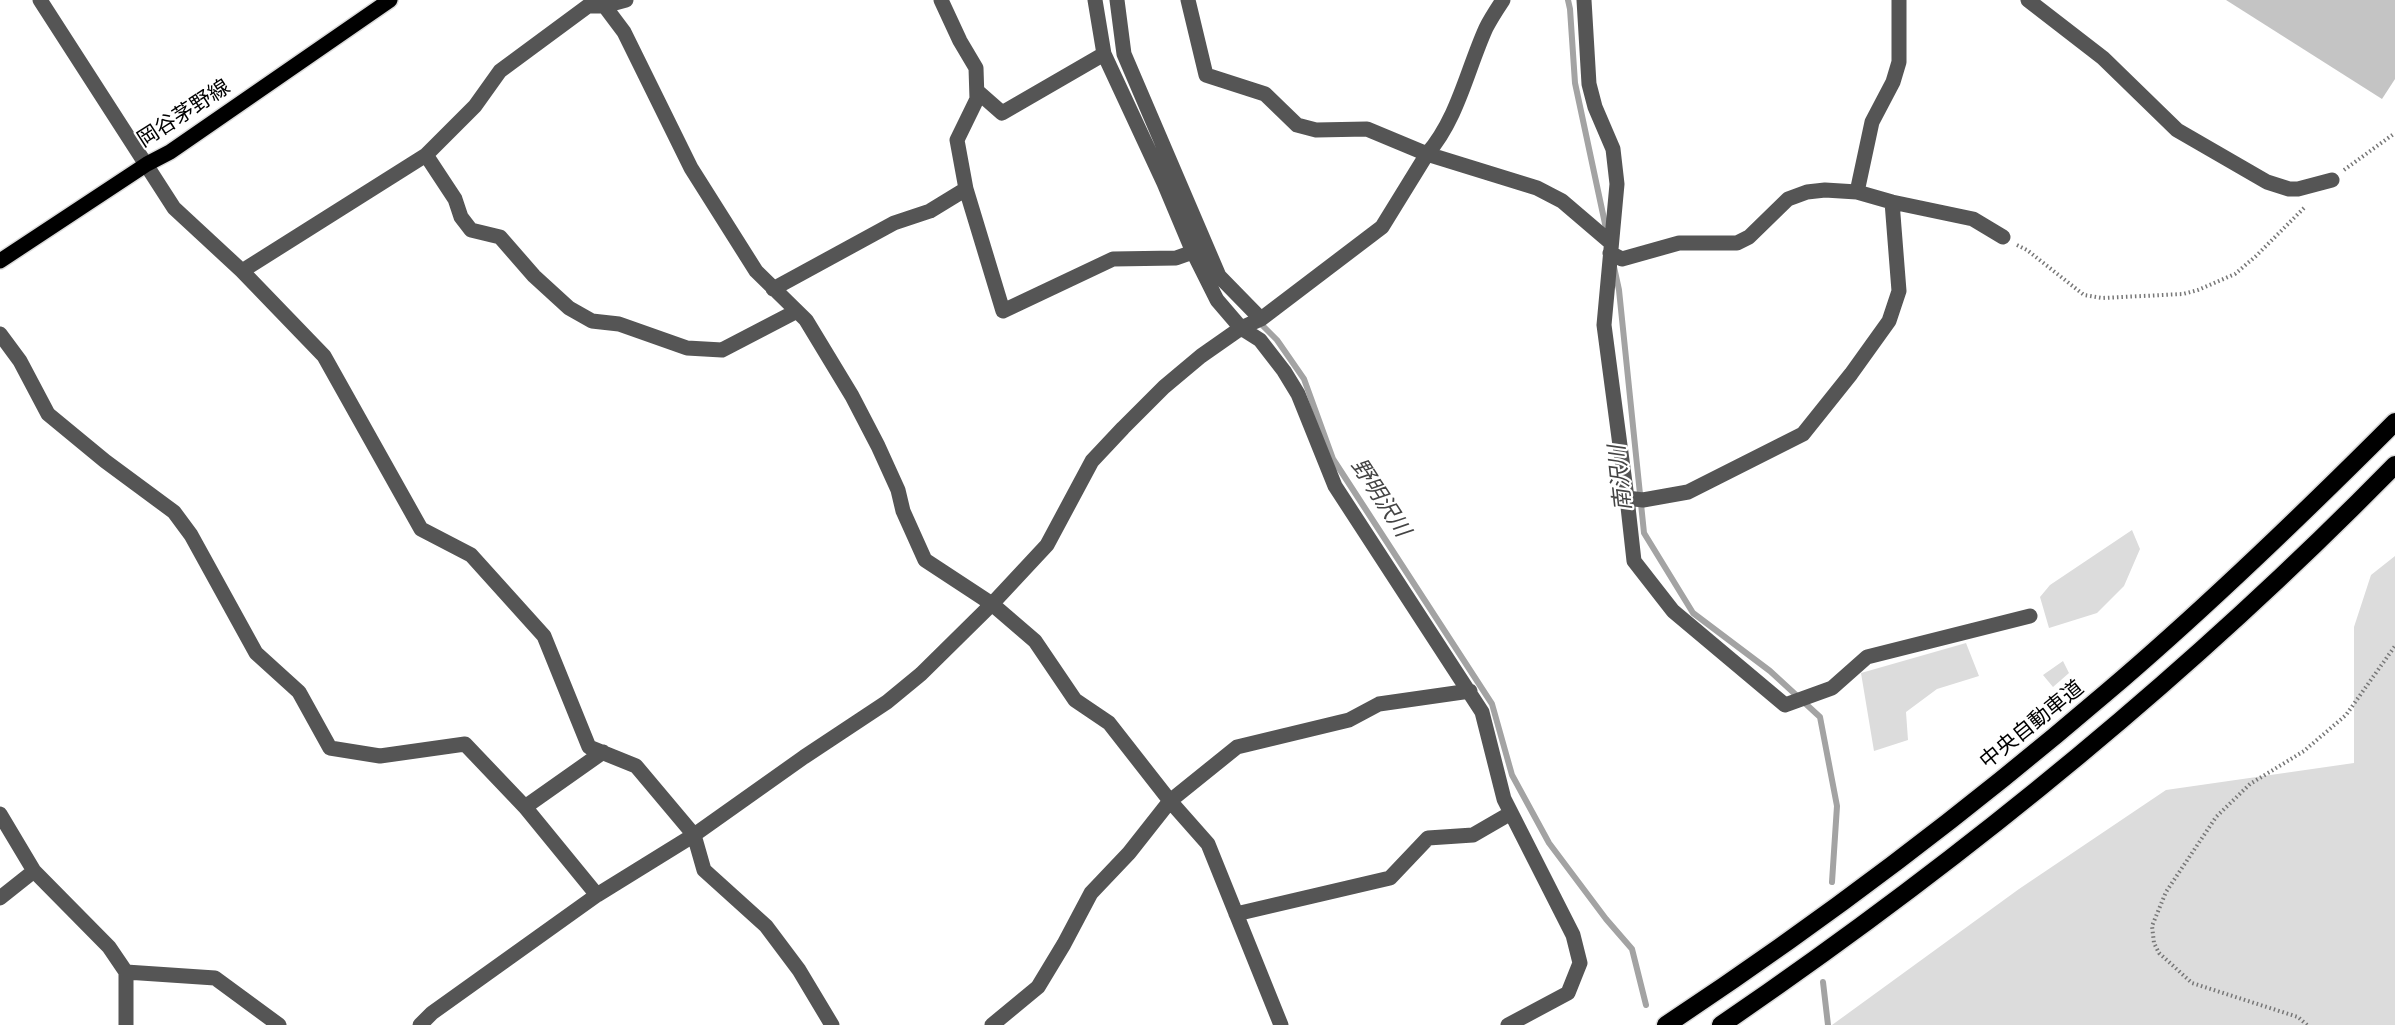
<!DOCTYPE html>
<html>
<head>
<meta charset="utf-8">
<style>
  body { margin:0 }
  canvas { display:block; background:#fff }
</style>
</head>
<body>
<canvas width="2395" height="1025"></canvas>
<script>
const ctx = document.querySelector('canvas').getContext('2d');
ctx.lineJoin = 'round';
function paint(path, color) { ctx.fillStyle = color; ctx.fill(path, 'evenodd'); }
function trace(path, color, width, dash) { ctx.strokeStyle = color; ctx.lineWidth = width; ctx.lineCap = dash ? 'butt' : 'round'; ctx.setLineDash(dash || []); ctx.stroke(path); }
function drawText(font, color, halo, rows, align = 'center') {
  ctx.font = font + ' "Open Sans","Noto Sans JP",sans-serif'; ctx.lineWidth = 4.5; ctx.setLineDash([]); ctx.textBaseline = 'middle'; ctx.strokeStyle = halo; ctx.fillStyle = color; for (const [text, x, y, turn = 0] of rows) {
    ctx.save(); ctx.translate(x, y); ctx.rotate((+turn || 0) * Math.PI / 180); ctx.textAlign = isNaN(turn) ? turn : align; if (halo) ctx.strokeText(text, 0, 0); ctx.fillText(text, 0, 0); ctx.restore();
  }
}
const green = new Path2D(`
  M 2132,530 L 2140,549 L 2124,586 L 2097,613 L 2049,628 L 2040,597 L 2050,585 Z
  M 2395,556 L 2395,1025 L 1832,1025 L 2019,889 L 2166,790 L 2354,763 L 2354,627 L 2371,575 Z
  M 1966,643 L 1979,676 L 1937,689 L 1906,712 L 1908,740 L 1874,751 L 1861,673 Z
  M 2063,661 L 2069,673 L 2053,687 L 2043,675 Z`);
const stream = new Path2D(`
  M 1568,0 L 1570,9 L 1575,83 L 1607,233
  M 1614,267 L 1619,290 L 1644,533 L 1693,613 L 1770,671 L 1820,717 L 1837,806 L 1832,882
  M 1258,321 L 1277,340 L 1304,379 L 1333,459 L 1492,704 L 1512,775 L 1549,843 L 1606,919 L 1632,949 L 1646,1005
  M 1823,982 L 1828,1025`);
const building = new Path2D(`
  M 2226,0 L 2395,0 L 2395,79 L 2382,99 Z`);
const path = new Path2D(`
  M 2344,170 L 2395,133
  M 2017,245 L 2027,250 L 2084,295 L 2102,298 L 2183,294 L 2198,290 L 2235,274 L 2256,256 L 2306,206
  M 2307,1025 L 2298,1017 L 2192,983 L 2159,953 L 2154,943 L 2152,926 L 2166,892 L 2216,817 L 2250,784 L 2304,751 L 2346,715 L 2395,646`);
const minor = new Path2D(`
  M 40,0 L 174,208 L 242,271 L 324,356 L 421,529 L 471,555 L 544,636 L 589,747 L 636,766 L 694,835 L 704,870 L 766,926 L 799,970 L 832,1025
  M 600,0 L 624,32 L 691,168 L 756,271 L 806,320 L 852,396 L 878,446 L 898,490 L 903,511 L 925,560 L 992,604 L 1035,641 L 1075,700 L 1109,723 L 1170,801 L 1208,844 L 1281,1025
  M 1095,0 L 1104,54 L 1164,183 L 1193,252 L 1217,300 L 1241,328 L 1260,340 L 1284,371 L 1298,394 L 1335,486 L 1482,712 L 1504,799 L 1573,935 L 1580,963 L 1568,993 L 1508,1025
  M 1117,0 L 1124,54 L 1219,276 L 1261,319
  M 1188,0 L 1206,75 L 1265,94 L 1297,125 L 1316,130 L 1367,129 L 1427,154 L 1537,188 L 1562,201 L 1610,242
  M 1584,0 L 1589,84 L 1595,107 L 1613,149 L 1617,184 L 1604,325 L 1627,498 L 1643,500 L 1688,492 L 1803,434 L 1851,374 L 1889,321 L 1899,291 L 1892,202
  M 2028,0 L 2103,58 L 2177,130 L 2267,182 L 2289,189 L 2298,189 L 2332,180
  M 977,91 L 1002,113 L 1104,54
  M 426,155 L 455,199 L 461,217 L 471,230 L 500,237 L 534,276 L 569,308 L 592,321 L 619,324 L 687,348 L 722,350 L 795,312
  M 966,189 L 1003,311 L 1113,259 L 1176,258 L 1193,252
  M 1857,192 L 1872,122 L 1893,82 L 1899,62 L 1899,0
  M 1610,253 L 1622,259 L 1679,243 L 1737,243 L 1749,237 L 1788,199 L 1807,192 L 1825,190 L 1857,192 L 1892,202 L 1973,219 L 2003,237
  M 242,271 L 426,155 L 475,106 L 500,71 L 588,6 L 604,6 L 626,0
  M 773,289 L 894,223 L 930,211 L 966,189 L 957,140 L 977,99 L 976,68 L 960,41 L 941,0
  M 0,334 L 20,361 L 48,414 L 105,461 L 174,512 L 191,535 L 256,653 L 299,692 L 330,748 L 380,756 L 465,744 L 525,807 L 597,895
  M 1627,498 L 1634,561 L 1673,611 L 1785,705 L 1832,688 L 1867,657 L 2030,616
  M 525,807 L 603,752
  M 0,814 L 34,871 L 109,947 L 126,972 L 126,1025
  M 0,898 L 34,871
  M 1236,914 L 1390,878 L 1428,838 L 1473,835 L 1511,813
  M 126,972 L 215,978 L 279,1025
  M 420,1025 L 432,1013 L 597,895 L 694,835 L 804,757 L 887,702 L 921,674 L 992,604 L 1047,545 L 1092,461 L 1123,428 L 1164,387 L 1201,356 L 1241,328 L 1261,319 L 1382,227 L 1427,154 C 1458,118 1467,70 1486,28 C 1491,18 1497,9 1503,0
  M 992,1025 L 1038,987 L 1064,944 L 1091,893 L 1129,853 L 1170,801 L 1237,747 L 1349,720 L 1379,704 L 1470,691`);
const major = new Path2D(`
  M 0,261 L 147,164 L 170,152 L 390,0`);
const highway = new Path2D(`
  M 1666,1025 C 1820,923 1967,812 2107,692 C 2207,607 2302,515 2395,422
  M 1721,1025 C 1961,861 2191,673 2395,465`);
const streetNames = [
  ["岡谷茅野線",184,114,-33],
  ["中央自動車道",2032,725,-39]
];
const waterNames = [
  ["南沢川",1621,478,-96],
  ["野明沢川",1380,498,57]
];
paint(green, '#dcdcdc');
trace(stream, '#a3a3a3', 6);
paint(building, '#c4c4c4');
trace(major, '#dbdbdb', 18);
trace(highway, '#dbdbdb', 21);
trace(path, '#777', 4, [1.5, 3]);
trace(minor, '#555', 15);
trace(major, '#000', 15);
trace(highway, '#000', 18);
drawText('21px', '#000', '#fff', streetNames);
drawText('italic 22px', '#444', '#fff', waterNames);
</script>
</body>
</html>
